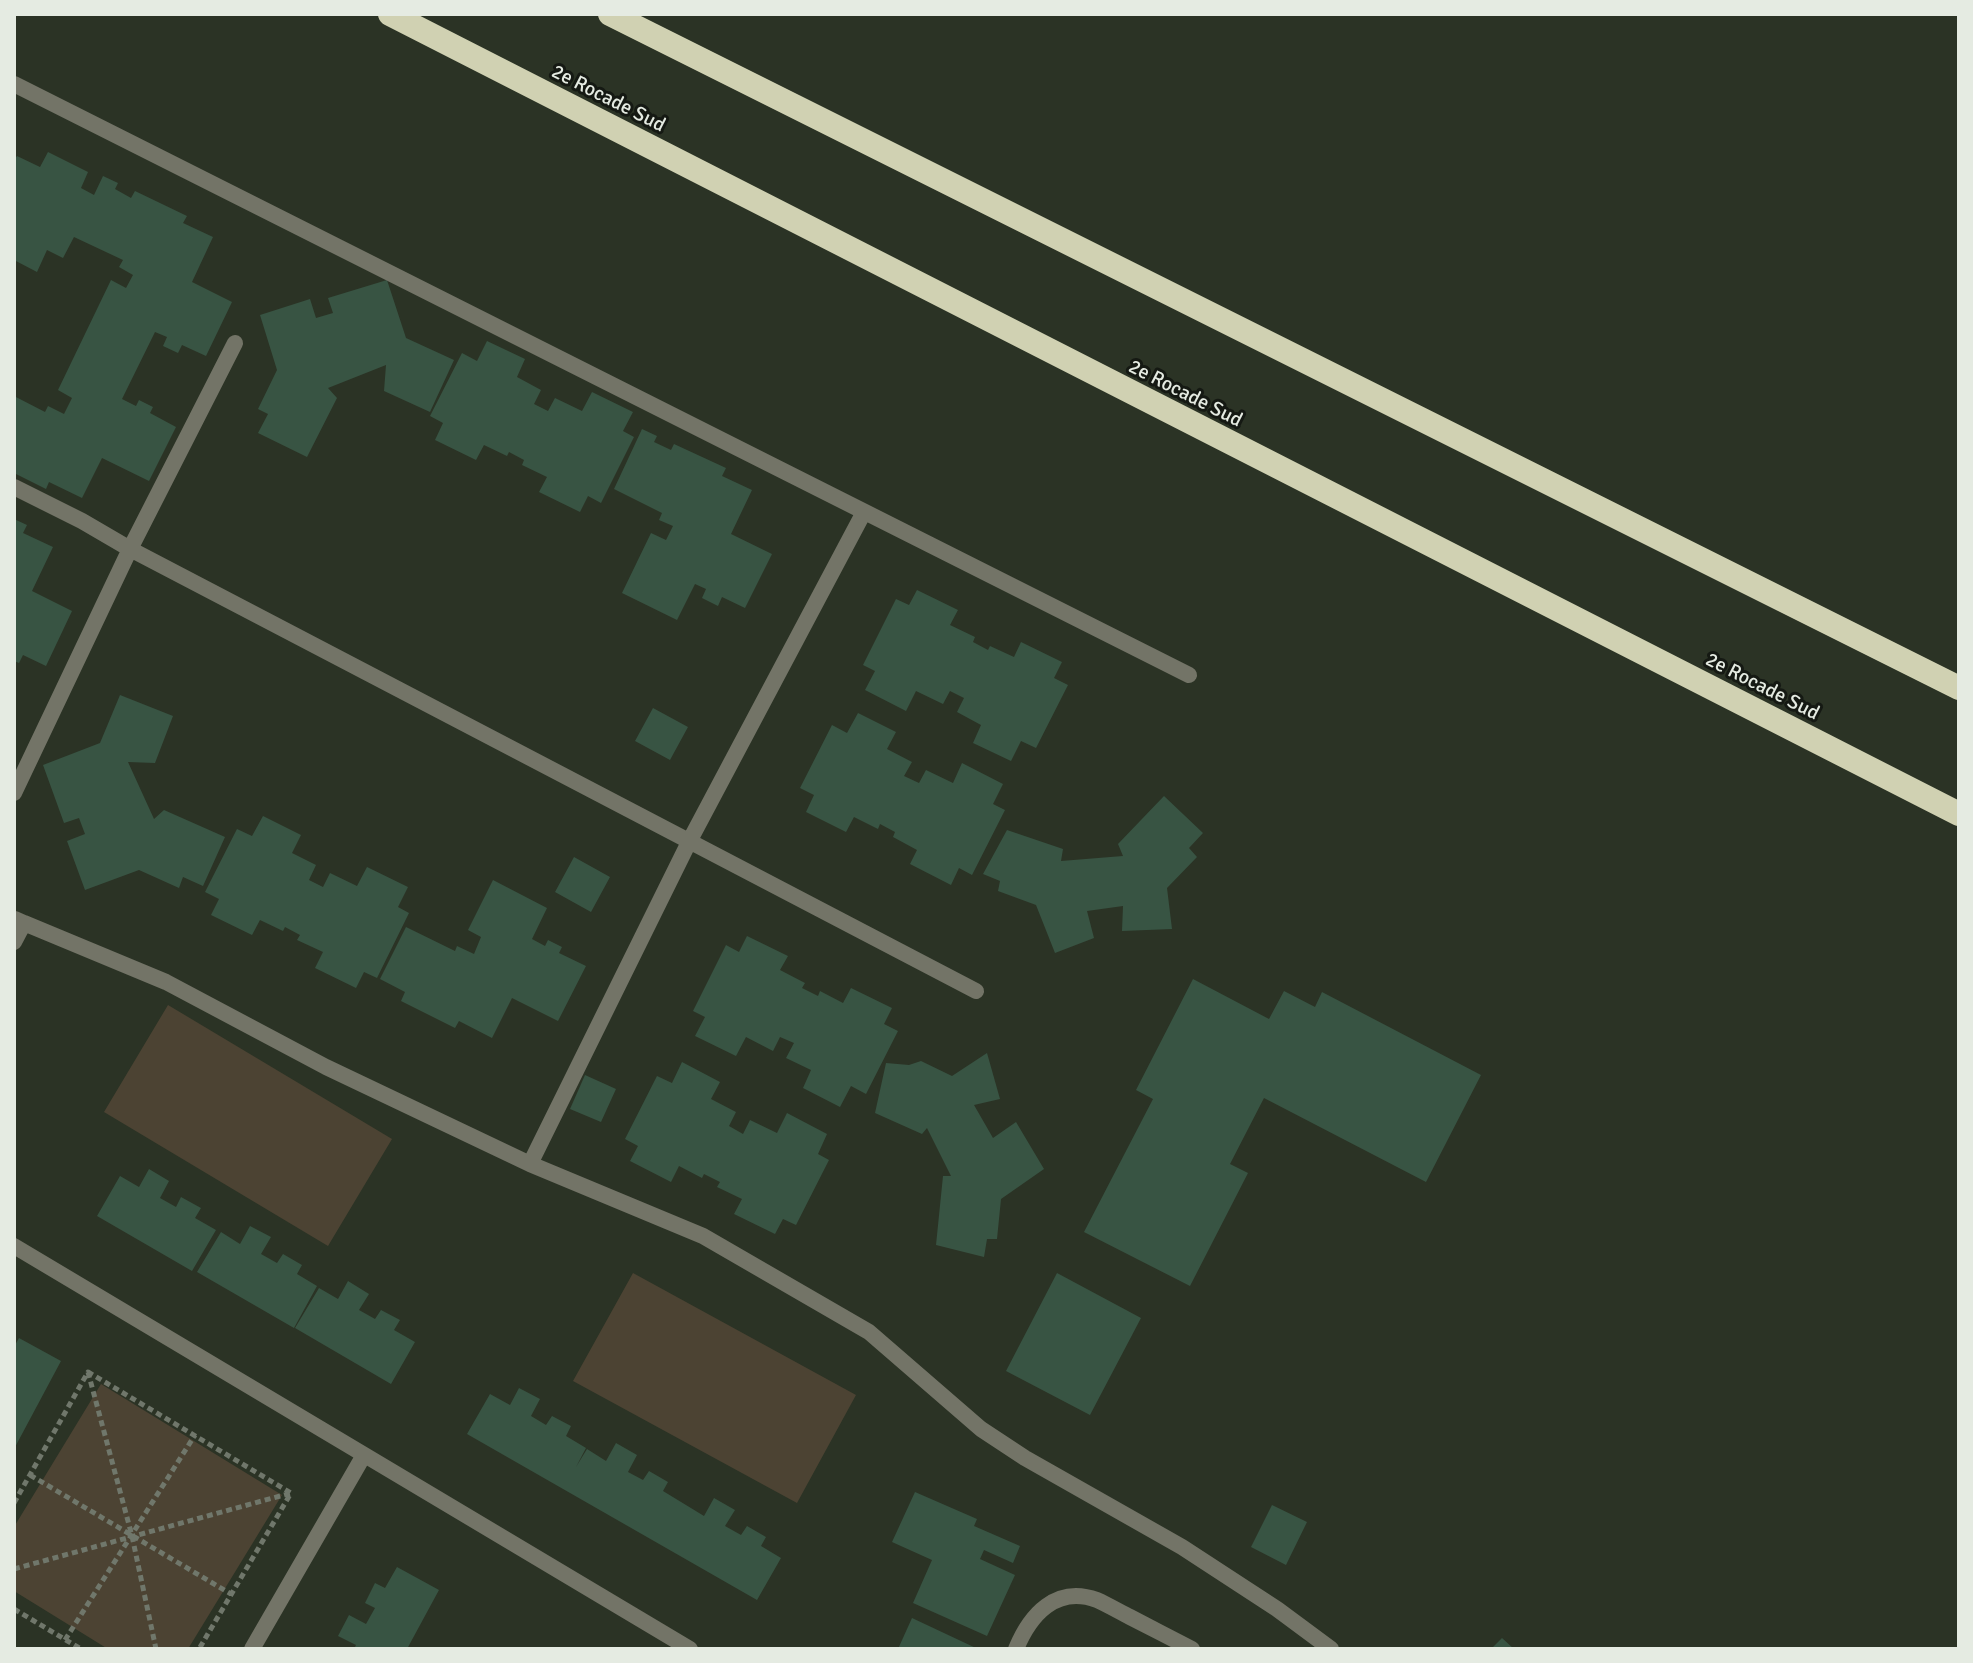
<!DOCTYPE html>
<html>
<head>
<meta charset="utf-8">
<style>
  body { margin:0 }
  #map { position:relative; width:1973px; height:1663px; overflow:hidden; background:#2b3325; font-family:Signika,sans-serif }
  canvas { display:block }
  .frame { position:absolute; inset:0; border:16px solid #e5ebe2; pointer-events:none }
</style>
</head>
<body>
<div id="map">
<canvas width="1973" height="1663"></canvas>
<div class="frame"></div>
</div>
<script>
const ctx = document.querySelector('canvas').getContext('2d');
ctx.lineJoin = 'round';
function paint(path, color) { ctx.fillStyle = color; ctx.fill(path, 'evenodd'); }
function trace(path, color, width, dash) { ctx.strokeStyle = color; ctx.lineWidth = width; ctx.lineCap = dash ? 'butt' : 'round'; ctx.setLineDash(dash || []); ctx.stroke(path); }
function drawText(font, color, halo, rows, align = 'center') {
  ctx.font = font + ' Signika,sans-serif'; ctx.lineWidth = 6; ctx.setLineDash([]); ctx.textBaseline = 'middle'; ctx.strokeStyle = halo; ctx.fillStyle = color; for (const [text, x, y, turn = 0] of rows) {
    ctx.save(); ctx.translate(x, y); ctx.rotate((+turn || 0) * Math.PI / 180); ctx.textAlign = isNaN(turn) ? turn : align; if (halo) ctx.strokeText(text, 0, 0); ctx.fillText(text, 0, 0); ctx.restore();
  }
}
const green = new Path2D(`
  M 168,1005 L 392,1139 L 328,1246 L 104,1112 Z
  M 633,1273 L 856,1395 L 797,1503 L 573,1381 Z
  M 101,1384 L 282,1495 L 188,1649 L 108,1649 L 14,1591 L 14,1527 Z`);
const building = new Path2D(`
  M 48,152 L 88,172 L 81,188 L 94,195 L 103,176 L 118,183 L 115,189 L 131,198 L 135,191 L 187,216 L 183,223 L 213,237 L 192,282 L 232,302 L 206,356 L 182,345 L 178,353 L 163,346 L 167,337 L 155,332 L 122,399 L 136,406 L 139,400 L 153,407 L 150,413 L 176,427 L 149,481 L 102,458 L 82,498 L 49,482 L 46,489 L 14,473 L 14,396 L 45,412 L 48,406 L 64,414 L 72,398 L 58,390 L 111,280 L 126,288 L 133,275 L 119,267 L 123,260 L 74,237 L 63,258 L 47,250 L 37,272 L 14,260 L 14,160 L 17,156 L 40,167 Z
  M 387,280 L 406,338 L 454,360 L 430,412 L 384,391 L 386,365 L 328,388 L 337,398 L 307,457 L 258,433 L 268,414 L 258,409 L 277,370 L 260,315 L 310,299 L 316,318 L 333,313 L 328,298 Z
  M 487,341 L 525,359 L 517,377 L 541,390 L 534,404 L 548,411 L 555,398 L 582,411 L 592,392 L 633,412 L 623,431 L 634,437 L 601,503 L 588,496 L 580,512 L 539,492 L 547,477 L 522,465 L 524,460 L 509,452 L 507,456 L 484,445 L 476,460 L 435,440 L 443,423 L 430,416 L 462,353 L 477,361 Z
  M 642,429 L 657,436 L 654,442 L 671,450 L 674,444 L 726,468 L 722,476 L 752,490 L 731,534 L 772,554 L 745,608 L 722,597 L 718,606 L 702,598 L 706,589 L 695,584 L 677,620 L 622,593 L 651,533 L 666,540 L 673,526 L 659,520 L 662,513 L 614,489 Z
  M 14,519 L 27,525 L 23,533 L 53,547 L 32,591 L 72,611 L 46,666 L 23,655 L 19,663 L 14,661 Z
  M 917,590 L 958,610 L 950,625 L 975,637 L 973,642 L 988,650 L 990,646 L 1014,657 L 1021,642 L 1062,662 L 1054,678 L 1068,685 L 1036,748 L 1021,741 L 1011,761 L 973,743 L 981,725 L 957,712 L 964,698 L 950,691 L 943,704 L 916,691 L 906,711 L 865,690 L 875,671 L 863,665 L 896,599 L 909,605 Z
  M 120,695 L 173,716 L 155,763 L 128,762 L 154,819 L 164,810 L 225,837 L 203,886 L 183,877 L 179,888 L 139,870 L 85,890 L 67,841 L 85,834 L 79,818 L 64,823 L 43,765 L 100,743 Z
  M 653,708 L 688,727 L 670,760 L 635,741 Z
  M 858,713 L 896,732 L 887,749 L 912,762 L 904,776 L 919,783 L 926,770 L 953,783 L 962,763 L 1003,784 L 993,804 L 1005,810 L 972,875 L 959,868 L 951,885 L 910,864 L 917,850 L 893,837 L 895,832 L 880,824 L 878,829 L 854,817 L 846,832 L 806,812 L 814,795 L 800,788 L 832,725 L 847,733 Z
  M 1164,796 L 1203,833 L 1189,848 L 1197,857 L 1167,888 L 1172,929 L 1122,931 L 1123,906 L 1087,911 L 1094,938 L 1055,953 L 1036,905 L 998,891 L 1000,881 L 983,874 L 1007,830 L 1063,849 L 1061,861 L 1123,856 L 1118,844 Z
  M 263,816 L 301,835 L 292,853 L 316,865 L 309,880 L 323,887 L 330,873 L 357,886 L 367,867 L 408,887 L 398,907 L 409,913 L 377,978 L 364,972 L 356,988 L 315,968 L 323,952 L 297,940 L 300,935 L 285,927 L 283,931 L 260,920 L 252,935 L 211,915 L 219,899 L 205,892 L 237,829 L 252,836 Z
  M 574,857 L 610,877 L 591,912 L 555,892 Z
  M 493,880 L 547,908 L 532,939 L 545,946 L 548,940 L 562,947 L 559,953 L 586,966 L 558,1021 L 512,998 L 492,1038 L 459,1021 L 455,1028 L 401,1001 L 405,992 L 380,979 L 406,927 L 455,951 L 457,946 L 474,954 L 481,937 L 468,930 Z
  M 747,936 L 788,956 L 780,970 L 805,983 L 802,988 L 818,996 L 820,991 L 843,1003 L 851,988 L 892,1008 L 884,1024 L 898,1031 L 866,1094 L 851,1086 L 840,1107 L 803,1088 L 811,1070 L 786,1058 L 794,1043 L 780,1037 L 773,1051 L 746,1037 L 736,1056 L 695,1036 L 705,1017 L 693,1011 L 726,945 L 739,952 Z
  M 1193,979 L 1269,1019 L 1284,991 L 1315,1007 L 1322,992 L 1481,1075 L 1426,1182 L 1264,1098 L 1230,1164 L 1248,1173 L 1190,1286 L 1084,1232 L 1153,1099 L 1136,1090 Z
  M 987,1053 L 1000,1099 L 974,1105 L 993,1138 L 1016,1122 L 1044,1169 L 1001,1199 L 997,1239 L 987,1239 L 984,1257 L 936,1245 L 943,1176 L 951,1176 L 927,1128 L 922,1134 L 875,1113 L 886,1063 L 909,1065 L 921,1061 L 952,1076 Z
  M 682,1062 L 720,1082 L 711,1099 L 736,1112 L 729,1126 L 743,1134 L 750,1120 L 777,1133 L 787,1113 L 827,1134 L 818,1154 L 829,1160 L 796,1225 L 783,1219 L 775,1234 L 734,1214 L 742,1199 L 717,1187 L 720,1182 L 704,1174 L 702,1178 L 679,1166 L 671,1182 L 630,1161 L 638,1146 L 625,1139 L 657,1076 L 672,1083 Z
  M 585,1075 L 616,1089 L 601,1122 L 570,1109 Z
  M 149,1169 L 169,1181 L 160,1198 L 176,1207 L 181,1197 L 201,1208 L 195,1218 L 216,1230 L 192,1271 L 97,1216 L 120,1176 L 139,1187 Z
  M 250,1226 L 271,1237 L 261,1254 L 277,1263 L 283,1254 L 302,1265 L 297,1274 L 317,1286 L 294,1328 L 197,1272 L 221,1232 L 240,1244 Z
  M 1057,1273 L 1141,1318 L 1090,1415 L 1006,1371 Z
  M 348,1281 L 369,1294 L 359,1310 L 375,1319 L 381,1310 L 400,1320 L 394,1330 L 415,1342 L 391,1384 L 295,1328 L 319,1288 L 338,1299 Z
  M 19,1338 L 61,1361 L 14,1449 L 14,1347 Z
  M 519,1388 L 540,1399 L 531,1416 L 546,1425 L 552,1416 L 571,1426 L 566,1436 L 586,1448 L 576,1467 L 587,1449 L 606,1461 L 616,1443 L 637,1455 L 628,1472 L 643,1480 L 649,1471 L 668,1482 L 663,1491 L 704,1516 L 714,1498 L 735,1510 L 725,1526 L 741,1535 L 747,1526 L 766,1537 L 761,1546 L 781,1558 L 757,1600 L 467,1434 L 490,1394 L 510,1405 Z
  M 915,1492 L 977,1519 L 974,1526 L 1020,1546 L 1013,1563 L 984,1550 L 980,1559 L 1015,1575 L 987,1636 L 913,1603 L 932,1560 L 892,1542 Z
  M 1272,1505 L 1307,1522 L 1286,1565 L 1251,1547 Z
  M 397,1567 L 439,1590 L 407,1649 L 354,1649 L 356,1645 L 338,1636 L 349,1615 L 366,1624 L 375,1608 L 365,1603 L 375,1583 L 385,1588 Z
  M 912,1618 L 978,1649 L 898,1649 Z
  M 1502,1638 L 1514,1649 L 1491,1649 Z`);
const path = new Path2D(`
  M 88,1372 L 132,1536 L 156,1649
  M 30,1475 L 231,1594
  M 14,1503 L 88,1372 L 291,1493 L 199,1649
  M 14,1569 L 291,1493
  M 14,1609 L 81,1649
  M 65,1640 L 195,1435`);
const minor = new Path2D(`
  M 14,84 L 1189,675
  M 235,343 L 130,549 L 976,991
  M 14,487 L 82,521 L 130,549 L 14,793
  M 24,923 L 166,982 L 326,1067 L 530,1164 L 703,1236 L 869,1332 L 981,1429 L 1025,1458 L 1182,1547 L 1277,1609 L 1331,1649
  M 14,942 L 24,923 L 15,919
  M 530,1164 L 690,840 L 864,512
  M 14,1246 L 690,1649
  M 252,1649 L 364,1455
  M 1016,1649 C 1030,1615 1056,1585 1097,1600 C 1108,1605 1120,1612 1130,1617 C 1151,1628 1171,1638 1192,1649`);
const motorway = new Path2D(`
  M 390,14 L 1959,814
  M 610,14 L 1959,688`);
const streetNames = [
  ["2e Rocade Sud",608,99,27],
  ["2e Rocade Sud",1185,394,27],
  ["2e Rocade Sud",1762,687,27]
];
paint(green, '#4c4333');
paint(building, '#385443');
trace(path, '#70776b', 5, [6, 4]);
trace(minor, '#737467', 16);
trace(motorway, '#d0d1b2', 24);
drawText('20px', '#e5ebe2', '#151913', streetNames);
</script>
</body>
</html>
